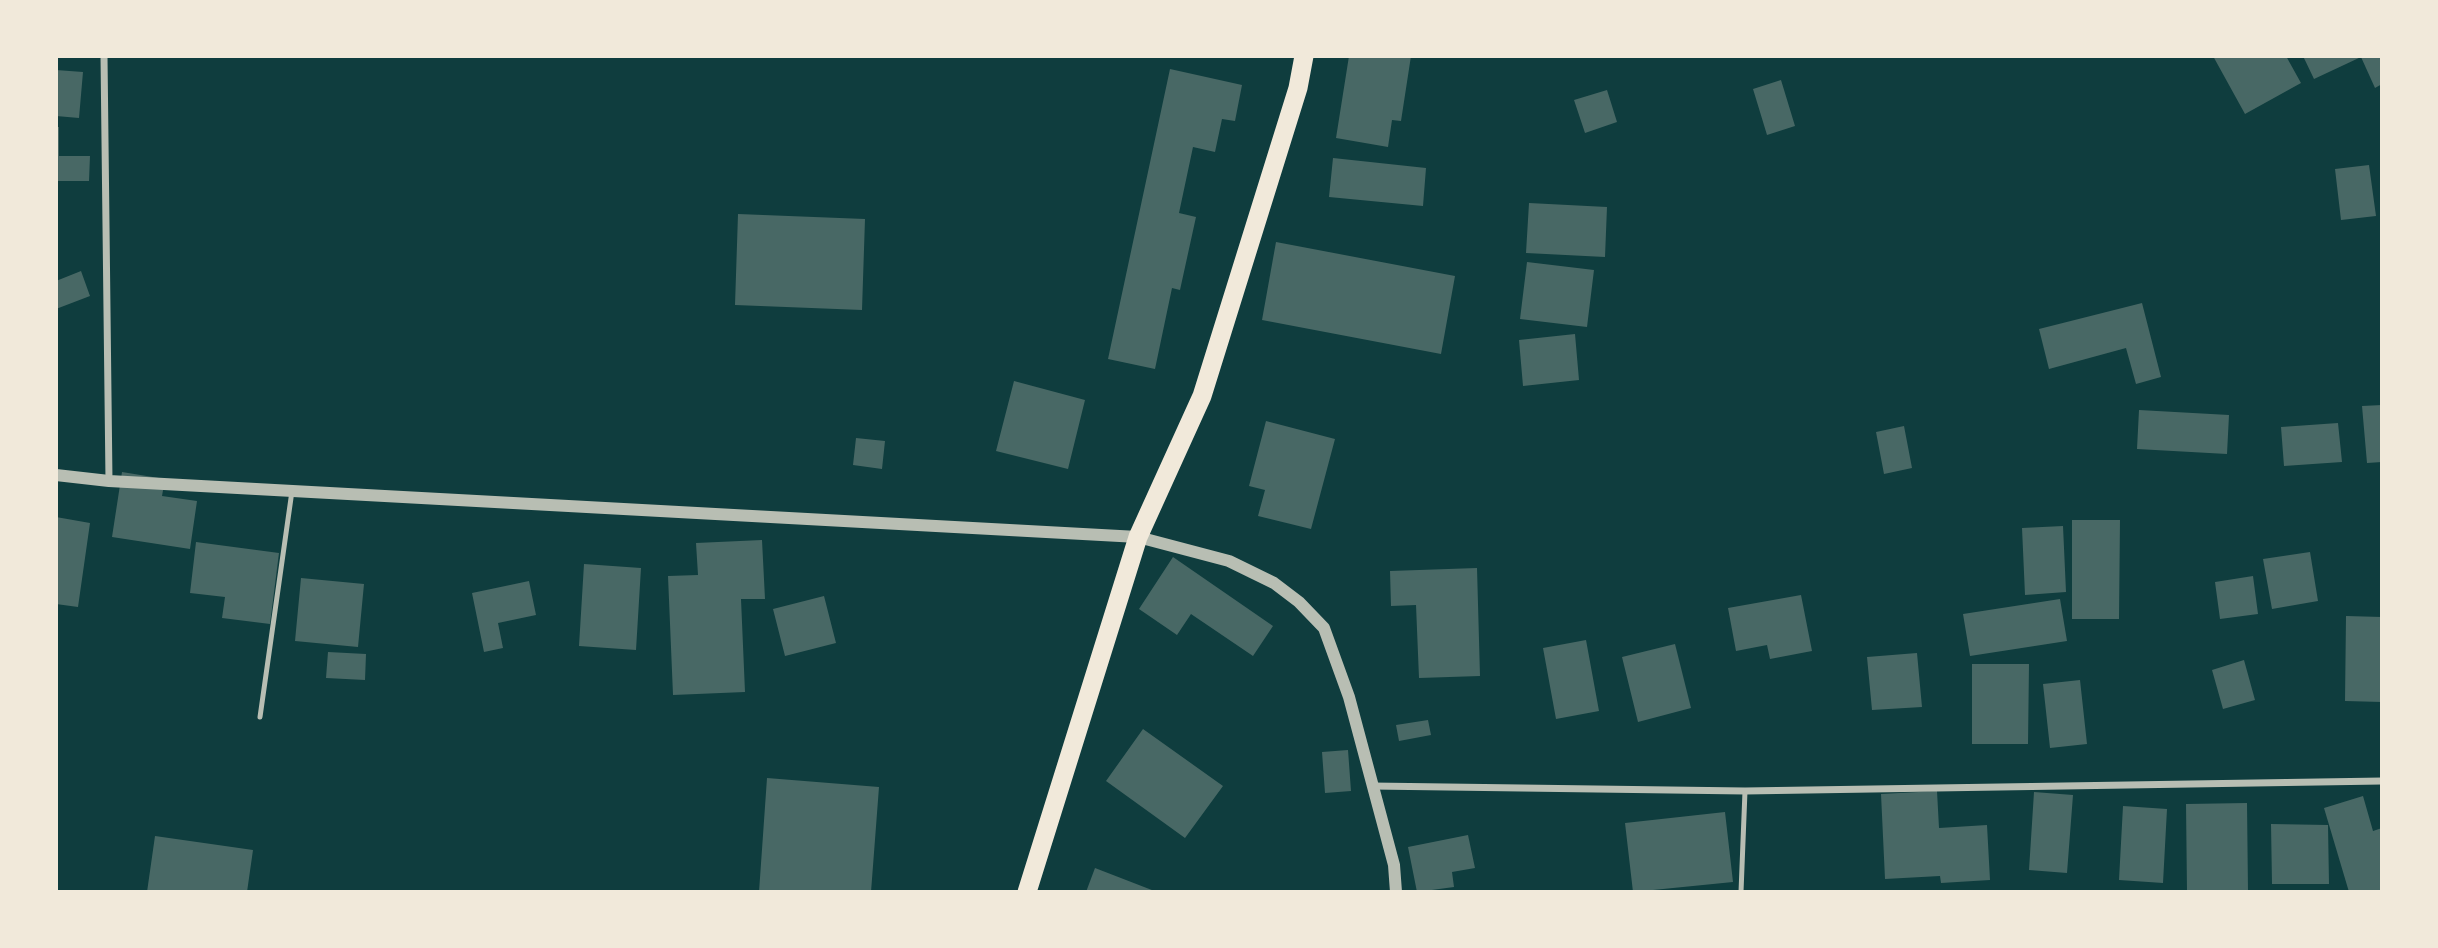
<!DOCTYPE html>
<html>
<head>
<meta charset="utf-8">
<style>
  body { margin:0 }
  #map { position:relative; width:2438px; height:948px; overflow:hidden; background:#0f3d3e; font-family:"Titillium Web",sans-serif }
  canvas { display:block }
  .frame { position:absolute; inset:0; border:58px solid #f1e9da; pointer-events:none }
</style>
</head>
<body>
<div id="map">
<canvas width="2438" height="948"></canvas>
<div class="frame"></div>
</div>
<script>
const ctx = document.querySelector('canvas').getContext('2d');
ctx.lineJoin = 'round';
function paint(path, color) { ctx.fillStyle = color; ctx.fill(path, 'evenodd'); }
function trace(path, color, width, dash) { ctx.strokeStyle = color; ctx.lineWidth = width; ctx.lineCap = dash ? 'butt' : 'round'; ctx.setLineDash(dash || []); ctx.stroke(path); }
const building = new Path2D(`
  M 1349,56 L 1411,56 L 1401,121 L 1392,120 L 1388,147 L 1336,138 Z
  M 2213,56 L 2286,56 L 2301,83 L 2245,114 Z
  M 2303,56 L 2382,56 L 2382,84 L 2375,88 L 2361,57 L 2314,79 Z
  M 1170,69 L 1242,85 L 1235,121 L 1222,119 L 1215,152 L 1193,147 L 1179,213 L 1196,217 L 1180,290 L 1172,288 L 1155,369 L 1108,359 Z
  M 56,70 L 83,72 L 79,118 L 56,116 Z
  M 1781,80 L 1795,126 L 1767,135 L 1753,89 Z
  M 1607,90 L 1617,122 L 1585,133 L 1574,100 Z
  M 56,127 L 59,127 L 59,156 L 90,156 L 89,181 L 56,181 Z
  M 1333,158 L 1426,168 L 1423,206 L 1329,197 Z
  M 2369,165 L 2376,216 L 2341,220 L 2335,169 Z
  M 1529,203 L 1607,207 L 1605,257 L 1526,253 Z
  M 738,214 L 865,219 L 862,310 L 735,305 Z
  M 1276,242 L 1455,276 L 1441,354 L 1262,320 Z
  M 1527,262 L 1594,270 L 1587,327 L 1520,319 Z
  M 81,271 L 90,296 L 56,309 L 56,281 Z
  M 2142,303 L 2161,377 L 2136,384 L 2126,348 L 2049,369 L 2039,329 Z
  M 1575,334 L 1579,380 L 1523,386 L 1519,340 Z
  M 1014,381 L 1085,400 L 1068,469 L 996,451 Z
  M 2382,405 L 2382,462 L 2367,463 L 2362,406 Z
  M 2139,410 L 2229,415 L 2227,454 L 2137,449 Z
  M 1266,421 L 1335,439 L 1311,529 L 1258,516 L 1265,490 L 1249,486 Z
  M 2338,423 L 2342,462 L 2284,466 L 2281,427 Z
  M 1904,426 L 1912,468 L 1884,474 L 1876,432 Z
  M 856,438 L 885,441 L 882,469 L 853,465 Z
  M 122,472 L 165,479 L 162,496 L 197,501 L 190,549 L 112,537 Z
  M 56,517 L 90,523 L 78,607 L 56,604 Z
  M 2072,520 L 2120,520 L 2119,619 L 2072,619 Z
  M 2063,526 L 2066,592 L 2025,595 L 2022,528 Z
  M 762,540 L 765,599 L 741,599 L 745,692 L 673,695 L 668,576 L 698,575 L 696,543 Z
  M 196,542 L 279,553 L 270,624 L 222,618 L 225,597 L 190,593 Z
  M 2310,552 L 2318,601 L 2272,609 L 2263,559 Z
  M 1173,557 L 1273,626 L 1253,656 L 1191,614 L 1177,635 L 1139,609 Z
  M 584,564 L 641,568 L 636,650 L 579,646 Z
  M 1477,568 L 1480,676 L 1419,678 L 1416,605 L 1391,606 L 1390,571 Z
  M 2253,576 L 2258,614 L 2220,619 L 2215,582 Z
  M 301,578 L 364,584 L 358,647 L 295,641 Z
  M 529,581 L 536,615 L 498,623 L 503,648 L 484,652 L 472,593 Z
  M 1801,595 L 1812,651 L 1770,659 L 1767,645 L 1736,651 L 1728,608 Z
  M 824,596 L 836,643 L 785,656 L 773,609 Z
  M 2060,599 L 2067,641 L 1970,656 L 1963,614 Z
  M 2346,616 L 2382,617 L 2382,702 L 2345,701 Z
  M 1586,640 L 1599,711 L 1556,719 L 1543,648 Z
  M 1675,644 L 1691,708 L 1638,722 L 1622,657 Z
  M 328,652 L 366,654 L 365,680 L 326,678 Z
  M 1917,653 L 1922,707 L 1872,710 L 1867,657 Z
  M 2244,660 L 2255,700 L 2223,709 L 2212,670 Z
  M 1972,664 L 2029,664 L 2028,744 L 1972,744 Z
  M 2080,680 L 2087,744 L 2050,748 L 2043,684 Z
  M 1428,720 L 1431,735 L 1399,741 L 1396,725 Z
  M 1143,729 L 1223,786 L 1185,838 L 1106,781 Z
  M 1348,750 L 1351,791 L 1325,793 L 1322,752 Z
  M 767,778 L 879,787 L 871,892 L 759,892 Z
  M 1937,791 L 1939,828 L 1987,825 L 1990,880 L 1941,883 L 1940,876 L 1885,879 L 1881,794 Z
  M 2034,792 L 2073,795 L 2067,873 L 2029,870 Z
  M 2363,796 L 2373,831 L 2382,828 L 2382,892 L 2349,892 L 2324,808 Z
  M 2247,803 L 2248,892 L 2187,892 L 2186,804 Z
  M 2123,806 L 2167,809 L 2163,883 L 2119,880 Z
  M 1725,812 L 1733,882 L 1633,892 L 1625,823 Z
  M 2271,824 L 2328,825 L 2329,884 L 2272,884 Z
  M 1468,835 L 1475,868 L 1452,872 L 1454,887 L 1417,892 L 1408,847 Z
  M 155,836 L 253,850 L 247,892 L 147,892 Z
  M 1095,868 L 1157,892 L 1086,892 Z`);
const service = new Path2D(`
  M 260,717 L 292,491
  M 1741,892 L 1745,791`);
const minor = new Path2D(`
  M 104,56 L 109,481
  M 1372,786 L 1745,791 L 2382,781`);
const tertiary = new Path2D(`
  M 56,475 L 109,481 L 1138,537 L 1229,561 L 1274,583 L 1299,602 L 1324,628 L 1349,697 L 1394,865 L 1396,892`);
const trunk = new Path2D(`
  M 1027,892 L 1138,537 L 1202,396 L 1298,88 L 1304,56`);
paint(building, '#486865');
trace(service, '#b8beb3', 5);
trace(minor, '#b8beb3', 7);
trace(tertiary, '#b8beb3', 12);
trace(trunk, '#f1e9da', 19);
</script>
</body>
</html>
